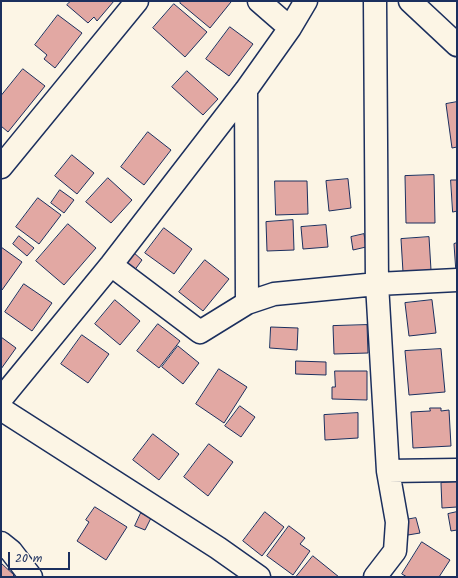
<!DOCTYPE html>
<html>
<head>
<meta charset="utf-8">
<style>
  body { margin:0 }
  #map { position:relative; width:458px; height:578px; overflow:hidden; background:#fcf5e5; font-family:Kalam,sans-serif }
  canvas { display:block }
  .frame { position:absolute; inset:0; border:2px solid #1b2f5e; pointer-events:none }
  .scale { position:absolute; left:8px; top:552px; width:62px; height:18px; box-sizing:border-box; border:2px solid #1b2f5e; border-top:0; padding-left:5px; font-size:12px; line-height:14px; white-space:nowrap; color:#1b2f5e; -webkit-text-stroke:3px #fcf5e5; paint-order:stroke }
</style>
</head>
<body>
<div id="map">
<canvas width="458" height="578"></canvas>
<div class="frame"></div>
<div class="scale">20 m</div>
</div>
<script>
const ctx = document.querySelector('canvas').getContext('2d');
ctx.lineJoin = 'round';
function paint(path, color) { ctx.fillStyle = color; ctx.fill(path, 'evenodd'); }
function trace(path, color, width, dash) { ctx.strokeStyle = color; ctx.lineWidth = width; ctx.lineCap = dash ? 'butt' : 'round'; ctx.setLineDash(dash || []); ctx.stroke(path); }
const building = new Path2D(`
  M 71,1 L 114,1 L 97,21 L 94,17 L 88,23 L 67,5 Z
  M 182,1 L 229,1 L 231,2 L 210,28 L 180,3 Z
  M 174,4 L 207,32 L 185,57 L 153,28 Z
  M 58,15 L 82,33 L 55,68 L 44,59 L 47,55 L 35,45 Z
  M 230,27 L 253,44 L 229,76 L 206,59 Z
  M 23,69 L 45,86 L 8,132 L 1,126 L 1,96 Z
  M 187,71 L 218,99 L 203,115 L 172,87 Z
  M 457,102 L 457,147 L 452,148 L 446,104 Z
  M 148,132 L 171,150 L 144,185 L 121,167 Z
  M 72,155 L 94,173 L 77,194 L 55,176 Z
  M 434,175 L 435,223 L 406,223 L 405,176 Z
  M 108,178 L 132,200 L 111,223 L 86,202 Z
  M 348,179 L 351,208 L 329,211 L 326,181 Z
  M 451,180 L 457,180 L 457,211 L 453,212 Z
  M 275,181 L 307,181 L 308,214 L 276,215 Z
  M 60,190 L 74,200 L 64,213 L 51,203 Z
  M 38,198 L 61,215 L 39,244 L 16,227 Z
  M 293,220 L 294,250 L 267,251 L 266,222 Z
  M 68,224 L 96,248 L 64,285 L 36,261 Z
  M 326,225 L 328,247 L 303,249 L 301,227 Z
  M 164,228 L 192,249 L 174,274 L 145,253 Z
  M 364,234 L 366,247 L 353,250 L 351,237 Z
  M 19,236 L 34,248 L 27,256 L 13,244 Z
  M 429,237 L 431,270 L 403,272 L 401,239 Z
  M 457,243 L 457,273 L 456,273 L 454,244 Z
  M 1,247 L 22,262 L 2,290 L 1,289 Z
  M 133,252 L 142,260 L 134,271 L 124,262 Z
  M 205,260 L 229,279 L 203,311 L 179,292 Z
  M 24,284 L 52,303 L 32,331 L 5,312 Z
  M 115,300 L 140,321 L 120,345 L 95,324 Z
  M 432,300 L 436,333 L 409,336 L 405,303 Z
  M 158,324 L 180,341 L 159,368 L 137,351 Z
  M 367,325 L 368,353 L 334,354 L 333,326 Z
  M 271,327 L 298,328 L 297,350 L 270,348 Z
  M 82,335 L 109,354 L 88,383 L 61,364 Z
  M 1,337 L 16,348 L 1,369 Z
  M 178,346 L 199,363 L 183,384 L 162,367 Z
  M 441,349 L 445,392 L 409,395 L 405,351 Z
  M 296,361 L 326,362 L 326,375 L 296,374 Z
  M 219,369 L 247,387 L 224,423 L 196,404 Z
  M 335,371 L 367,371 L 367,400 L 332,399 L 332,387 L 335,387 Z
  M 240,406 L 255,417 L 241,437 L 225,426 Z
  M 430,408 L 441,408 L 441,411 L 449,410 L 451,446 L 413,448 L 411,412 L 430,411 Z
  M 358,413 L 358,438 L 325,440 L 324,415 Z
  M 153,434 L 179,454 L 159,480 L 133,460 Z
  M 209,444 L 233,462 L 208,496 L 184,477 Z
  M 457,482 L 457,507 L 442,508 L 441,483 Z
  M 95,507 L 127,527 L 106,560 L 77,541 L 89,522 L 86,520 Z
  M 265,512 L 284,527 L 262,556 L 243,541 Z
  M 457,512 L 457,530 L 451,531 L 448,514 Z
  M 141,513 L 151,518 L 145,530 L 135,526 Z
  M 416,518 L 420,533 L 408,535 L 405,520 Z
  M 289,526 L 305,538 L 300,544 L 310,551 L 293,575 L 267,556 Z
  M 422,542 L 450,560 L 439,577 L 407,577 L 402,574 Z
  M 313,556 L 339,577 L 296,577 Z
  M 1,563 L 14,575 L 12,577 L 1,577 Z`);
const minor = new Path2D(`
  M 259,1 L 290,28
  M 375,1 L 377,284 L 388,471 L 397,522 L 395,551 L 375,577
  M 410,1 L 457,45
  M 246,90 L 247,303
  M 1,167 L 137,1
  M 111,265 L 200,332 L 247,303 L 274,294 L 377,284 L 457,280
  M 1,399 L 111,265 L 246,90 L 290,28 L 306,1
  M 1,409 L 218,548 L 259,577
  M 388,471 L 457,470
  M 1,543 L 11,551 L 31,577`);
paint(building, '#e2a8a3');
trace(building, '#1b2f5e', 1);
trace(minor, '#1b2f5e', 25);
trace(minor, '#fcf5e5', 22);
</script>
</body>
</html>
